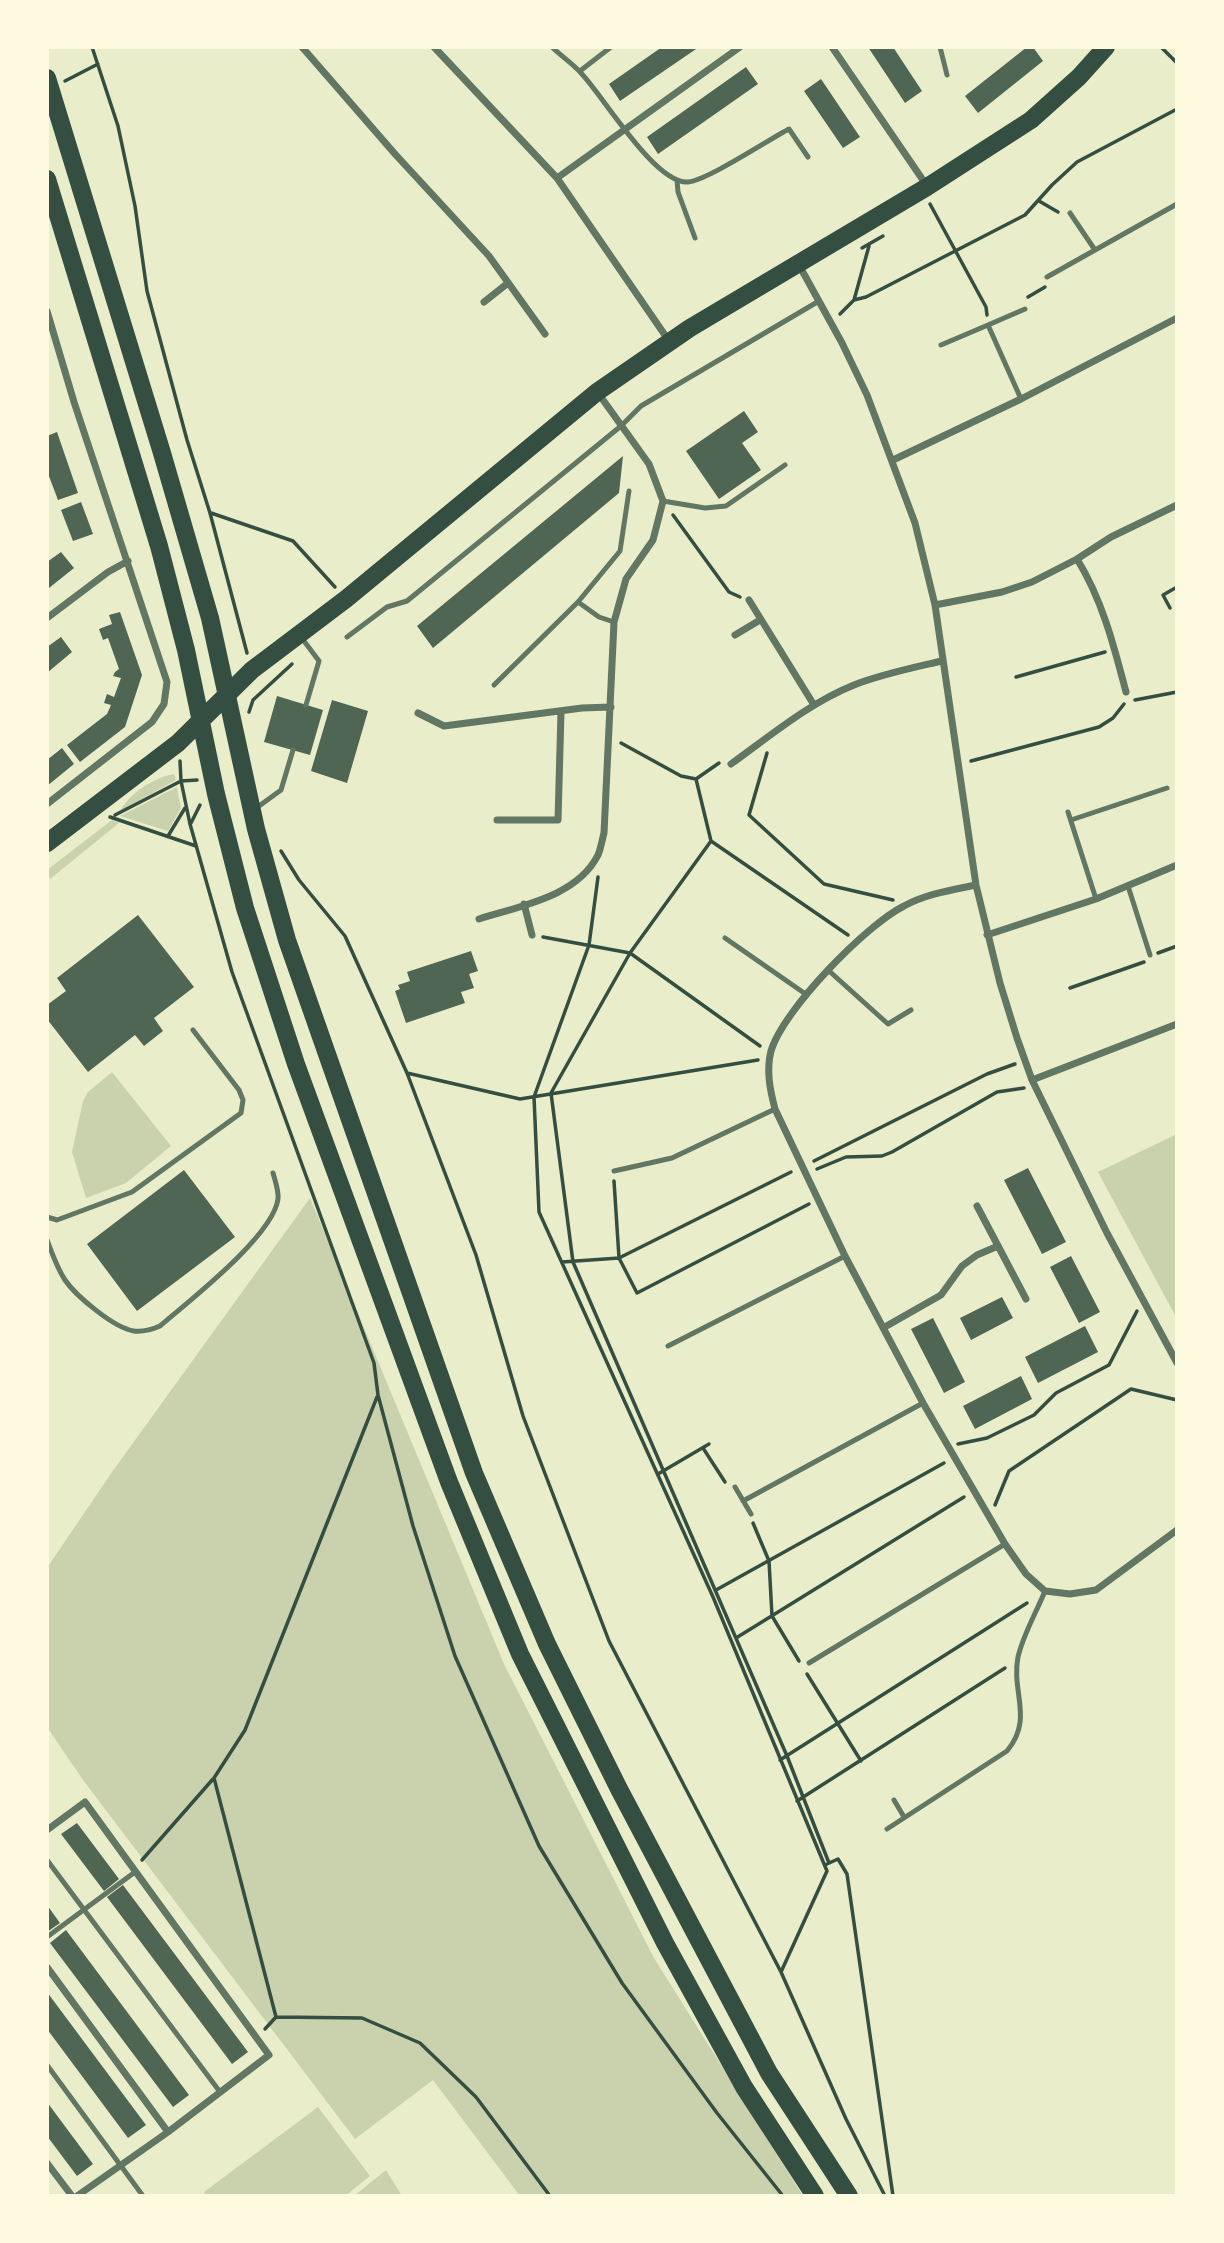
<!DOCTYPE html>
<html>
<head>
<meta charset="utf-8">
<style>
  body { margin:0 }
  #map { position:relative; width:1224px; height:2243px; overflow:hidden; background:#e9edc9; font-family:Arial,sans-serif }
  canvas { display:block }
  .frame { position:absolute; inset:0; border:49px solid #fefae0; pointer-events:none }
</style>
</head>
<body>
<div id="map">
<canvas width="1224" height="2243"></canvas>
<div class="frame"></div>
</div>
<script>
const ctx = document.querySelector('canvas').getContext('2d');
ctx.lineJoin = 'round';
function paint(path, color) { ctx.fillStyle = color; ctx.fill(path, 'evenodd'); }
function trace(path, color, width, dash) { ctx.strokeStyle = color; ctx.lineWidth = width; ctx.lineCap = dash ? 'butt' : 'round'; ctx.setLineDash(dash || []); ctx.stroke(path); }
const green = new Path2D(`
  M 174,774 L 176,780 L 120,811 C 130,793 153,778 174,774 Z
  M 177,787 L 181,808 L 168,831 L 120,816 Z
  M 112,820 L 119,823 L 50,879 L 47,870 Z
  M 112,1072 L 171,1146 L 126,1183 L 86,1198 L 72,1152 L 83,1101 L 88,1092 Z
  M 1177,1134 L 1177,1319 L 1098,1172 Z
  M 310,1198 L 504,1664 L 654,1958 L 803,2196 L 520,2196 L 433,2080 L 355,2139 L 83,1780 L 47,1727 L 47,1568 L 112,1472 Z
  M 318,2107 L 370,2176 L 349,2193 L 345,2196 L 207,2196 L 204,2192 Z
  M 386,2170 L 402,2196 L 354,2196 Z`);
const building = new Path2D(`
  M 662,47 L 699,47 L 620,101 L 609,84 Z
  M 868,47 L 893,47 L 922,91 L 905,103 Z
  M 1027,47 L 1033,47 L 1043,61 L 978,113 L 965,96 Z
  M 746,67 L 758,84 L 658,154 L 647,137 Z
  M 821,79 L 860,137 L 843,148 L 804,91 Z
  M 744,411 L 758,432 L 742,443 L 761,470 L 719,499 L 686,451 Z
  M 57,432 L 78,493 L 58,500 L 47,471 L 47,436 Z
  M 623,456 L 619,493 L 433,648 L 417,626 Z
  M 81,502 L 93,534 L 73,541 L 61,510 Z
  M 61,552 L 74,568 L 49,588 L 47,562 Z
  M 120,612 L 142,675 L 125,727 L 80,762 L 67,745 L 107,714 L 111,705 L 104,703 L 107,694 L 114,697 L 121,678 L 113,676 L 115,672 L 119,669 L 108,638 L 103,640 L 99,629 L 112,624 L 109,615 Z
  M 61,637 L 72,652 L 47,673 L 47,647 Z
  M 277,696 L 323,710 L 310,755 L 264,742 Z
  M 332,700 L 368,711 L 347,783 L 311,771 Z
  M 62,748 L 74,764 L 47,786 L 47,760 Z
  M 138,915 L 194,987 L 154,1018 L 163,1031 L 144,1046 L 135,1035 L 88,1072 L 47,1019 L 47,1005 L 66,991 L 57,978 Z
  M 471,951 L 478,971 L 469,974 L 474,988 L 461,992 L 465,1003 L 406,1023 L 395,991 L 400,989 L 398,985 L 410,981 L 407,972 Z
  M 1028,1168 L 1066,1242 L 1042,1254 L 1004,1180 Z
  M 184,1170 L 235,1237 L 137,1311 L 87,1244 Z
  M 1071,1256 L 1100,1312 L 1079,1323 L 1050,1267 Z
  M 1002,1297 L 1013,1318 L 971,1340 L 960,1318 Z
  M 933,1318 L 965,1382 L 944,1393 L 911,1329 Z
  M 1085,1326 L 1098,1352 L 1038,1383 L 1025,1357 Z
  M 1021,1376 L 1032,1399 L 975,1429 L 963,1406 Z
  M 77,1823 L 119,1879 L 104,1891 L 61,1834 Z
  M 123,1885 L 248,2052 L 232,2064 L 107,1897 Z
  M 47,1905 L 60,1923 L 47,1932 Z
  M 66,1930 L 189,2095 L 173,2107 L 50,1943 Z
  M 47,1992 L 146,2125 L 128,2138 L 47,2029 Z
  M 47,2102 L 93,2164 L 77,2176 L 47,2136 Z`);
const path = new Path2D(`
  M 92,47 L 118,126 L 135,206 L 147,291 L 187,440 L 210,513 L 247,653
  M 1161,47 L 1177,63
  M 65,81 L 98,64
  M 1039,201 L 1058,212
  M 930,204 L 986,307 L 987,315
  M 862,248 L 883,236
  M 1028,297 L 1045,287
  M 854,300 L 866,297 L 1025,215 L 1052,185 L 1077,162 L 1177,109
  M 840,314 L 854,300 L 869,246
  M 211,513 L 293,541 L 335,587
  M 673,515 L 729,592 L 740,597
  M 1170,608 L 1163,595 L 1177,587
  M 1016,677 L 1105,652
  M 1135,700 L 1177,692
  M 249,712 L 253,700 L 292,664
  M 621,743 L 681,776 L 696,779 L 719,763
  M 767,753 L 749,815 L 824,884 L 893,900
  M 180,761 L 181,781 L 190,824 L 232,972 L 374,1363 L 378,1395 L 413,1526 L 455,1656 L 539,1846 L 622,1983 L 717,2113 L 783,2196
  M 971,761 L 1099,727 L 1113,718 L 1124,704
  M 696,779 L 711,841
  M 115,815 L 181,781 L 197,780
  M 110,817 L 196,846
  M 191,823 L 200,805
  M 168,836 L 185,808
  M 281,851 L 299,880 L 345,936 L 407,1073 L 476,1255 L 523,1416 L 609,1641 L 781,1972
  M 598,877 L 589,945 L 534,1097 L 539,1212 L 713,1597 L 827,1871 L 781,1972 L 846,2119 L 885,2196
  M 543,937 L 630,953 L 551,1093 L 573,1262 L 787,1756 L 829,1863
  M 1158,953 L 1177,946
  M 1070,988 L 1144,962
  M 760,1046 L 630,953 L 711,841 L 848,935
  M 407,1073 L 520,1099 L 758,1060
  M 814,1161 L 987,1074 L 1015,1064
  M 817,1169 L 846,1157 L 882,1156 L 892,1152 L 997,1092 L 1024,1088
  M 614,1181 L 619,1258 L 637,1293 L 809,1204
  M 562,1262 L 619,1258 L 791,1172
  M 958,1444 L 987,1438 L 1034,1415 L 1056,1393 L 1109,1365 L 1137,1311
  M 703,1448 L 725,1482
  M 658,1474 L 709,1444
  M 995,1505 L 1009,1471 L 1131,1389 L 1177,1400
  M 753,1523 L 769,1561 L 772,1616 L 799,1661
  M 716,1590 L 944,1463
  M 736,1638 L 964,1497
  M 807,1674 L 861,1761
  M 780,1760 L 1027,1603
  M 797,1801 L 1005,1668
  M 142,1860 L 213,1779
  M 827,1864 L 838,1859 L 847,1874 L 893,2196
  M 276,2017 L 362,2018 L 420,2043 L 476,2097 L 550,2196
  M 265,2029 L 276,2017 L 214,1778 L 245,1730 L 377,1397`);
const service = new Path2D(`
  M 552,47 C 561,56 572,63 581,73 C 604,97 655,184 688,182 C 708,180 768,140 789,129 L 808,157
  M 940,47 L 947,75
  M 580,71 L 611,47
  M 677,180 L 678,192 L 695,238
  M 1070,213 L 1095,250
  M 1047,277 L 1177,204
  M 988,325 L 1025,309
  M 941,345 L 988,325 L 1021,399
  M 663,501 L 705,508 L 726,506 L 785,465
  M 578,602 L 599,617 L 614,622
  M 301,637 L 319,661 L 306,705
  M 347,637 L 387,607 L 407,601 L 621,426 L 641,406 L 819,301
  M 494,685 L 578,602 L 620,551 L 629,491
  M 255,809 L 281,790 L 293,750
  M 1068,812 L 1096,899
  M 1071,820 L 1167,788
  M 1128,886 L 1150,955
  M 725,938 L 807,995
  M 828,970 L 888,1024 L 911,1010
  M 614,1171 L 672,1158 L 775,1109
  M 47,1217 L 57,1220 L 132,1192 L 241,1113 L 243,1100 L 239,1090 L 193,1030
  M 47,1240 C 52,1253 57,1268 65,1280 C 76,1296 114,1328 134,1331 C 144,1332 151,1330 160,1326 C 189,1301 273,1236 278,1199 C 279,1191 275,1180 273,1173
  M 668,1346 L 845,1256
  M 735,1487 L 751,1514
  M 743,1501 L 923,1403
  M 809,1663 L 1005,1544
  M 894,1800 L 904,1817
  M 887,1829 L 1007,1751 C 1034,1719 1011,1692 1018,1657 C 1023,1635 1036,1613 1045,1591
  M 47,1860 L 220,2092
  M 47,1937 L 135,1872
  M 47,2065 L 143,2196`);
const minor = new Path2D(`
  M 302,47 L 395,154 L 489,256 L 545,334
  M 434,47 L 557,178 L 669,341
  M 832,47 L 927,186
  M 557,178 L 740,47
  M 799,265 L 842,343 L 867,395 L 915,523 L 935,605 L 976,885 L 1000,983 L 1017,1038 L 1032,1080 L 1107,1233 L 1177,1363
  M 484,302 L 508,283
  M 47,311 L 74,402 L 167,682 L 164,704 L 152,722 L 47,804
  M 893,460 L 1021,399 L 1177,318
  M 1077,559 C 1102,599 1114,646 1126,692
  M 749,600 L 814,705
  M 935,605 L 1002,592 L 1032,582 L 1077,559 L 1111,537 L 1177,505
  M 47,618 L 108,572 L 128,561
  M 735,635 L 760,620
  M 418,713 L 444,726 L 582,708 L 611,707
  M 731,764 C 770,736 809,703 854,685 C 882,674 912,668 942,661
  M 497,820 L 558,820 L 561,712
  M 976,885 C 952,890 926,894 904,906 C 866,925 783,1010 771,1051 C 766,1070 770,1090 775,1109 L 845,1256 L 923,1403 L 1005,1544 L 1026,1574 L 1045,1591 L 1070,1594 L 1096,1590 L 1177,1530
  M 524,904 L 532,935
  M 479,919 C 519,906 577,897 598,855 C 601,848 602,840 604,833 L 614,622 L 626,579 L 653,540 L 663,501 L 649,464 L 598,393
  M 987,935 L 1096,899 L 1177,865
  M 1032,1080 L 1177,1024
  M 977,1206 L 1026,1299
  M 883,1328 L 941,1295 L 962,1266 L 977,1255 L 998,1246
  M 47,1830 L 85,1802 L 269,2055 L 168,2132 L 77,2196
  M 47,1967 L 168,2132
  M 47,2163 L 72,2196`);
const primary = new Path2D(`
  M 47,78 L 162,453 L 210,618 L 256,829 L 287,940 L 474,1473 L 547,1644 L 619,1789 L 769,2073 L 849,2196
  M 47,179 L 159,546 L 186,650 L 216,794 L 245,908 L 296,1064 L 449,1482 L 520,1654 L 665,1943 L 744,2087 L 815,2196
  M 47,843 L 178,743 L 252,670 L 346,599 L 597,392 L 690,328 L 927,187 L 1031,120 L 1079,77 L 1106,47`);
paint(green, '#cad2ad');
paint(building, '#4f6655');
trace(path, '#344e41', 3.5);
trace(service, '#617663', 5);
trace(minor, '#617663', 7);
trace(primary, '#344e41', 18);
</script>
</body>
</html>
